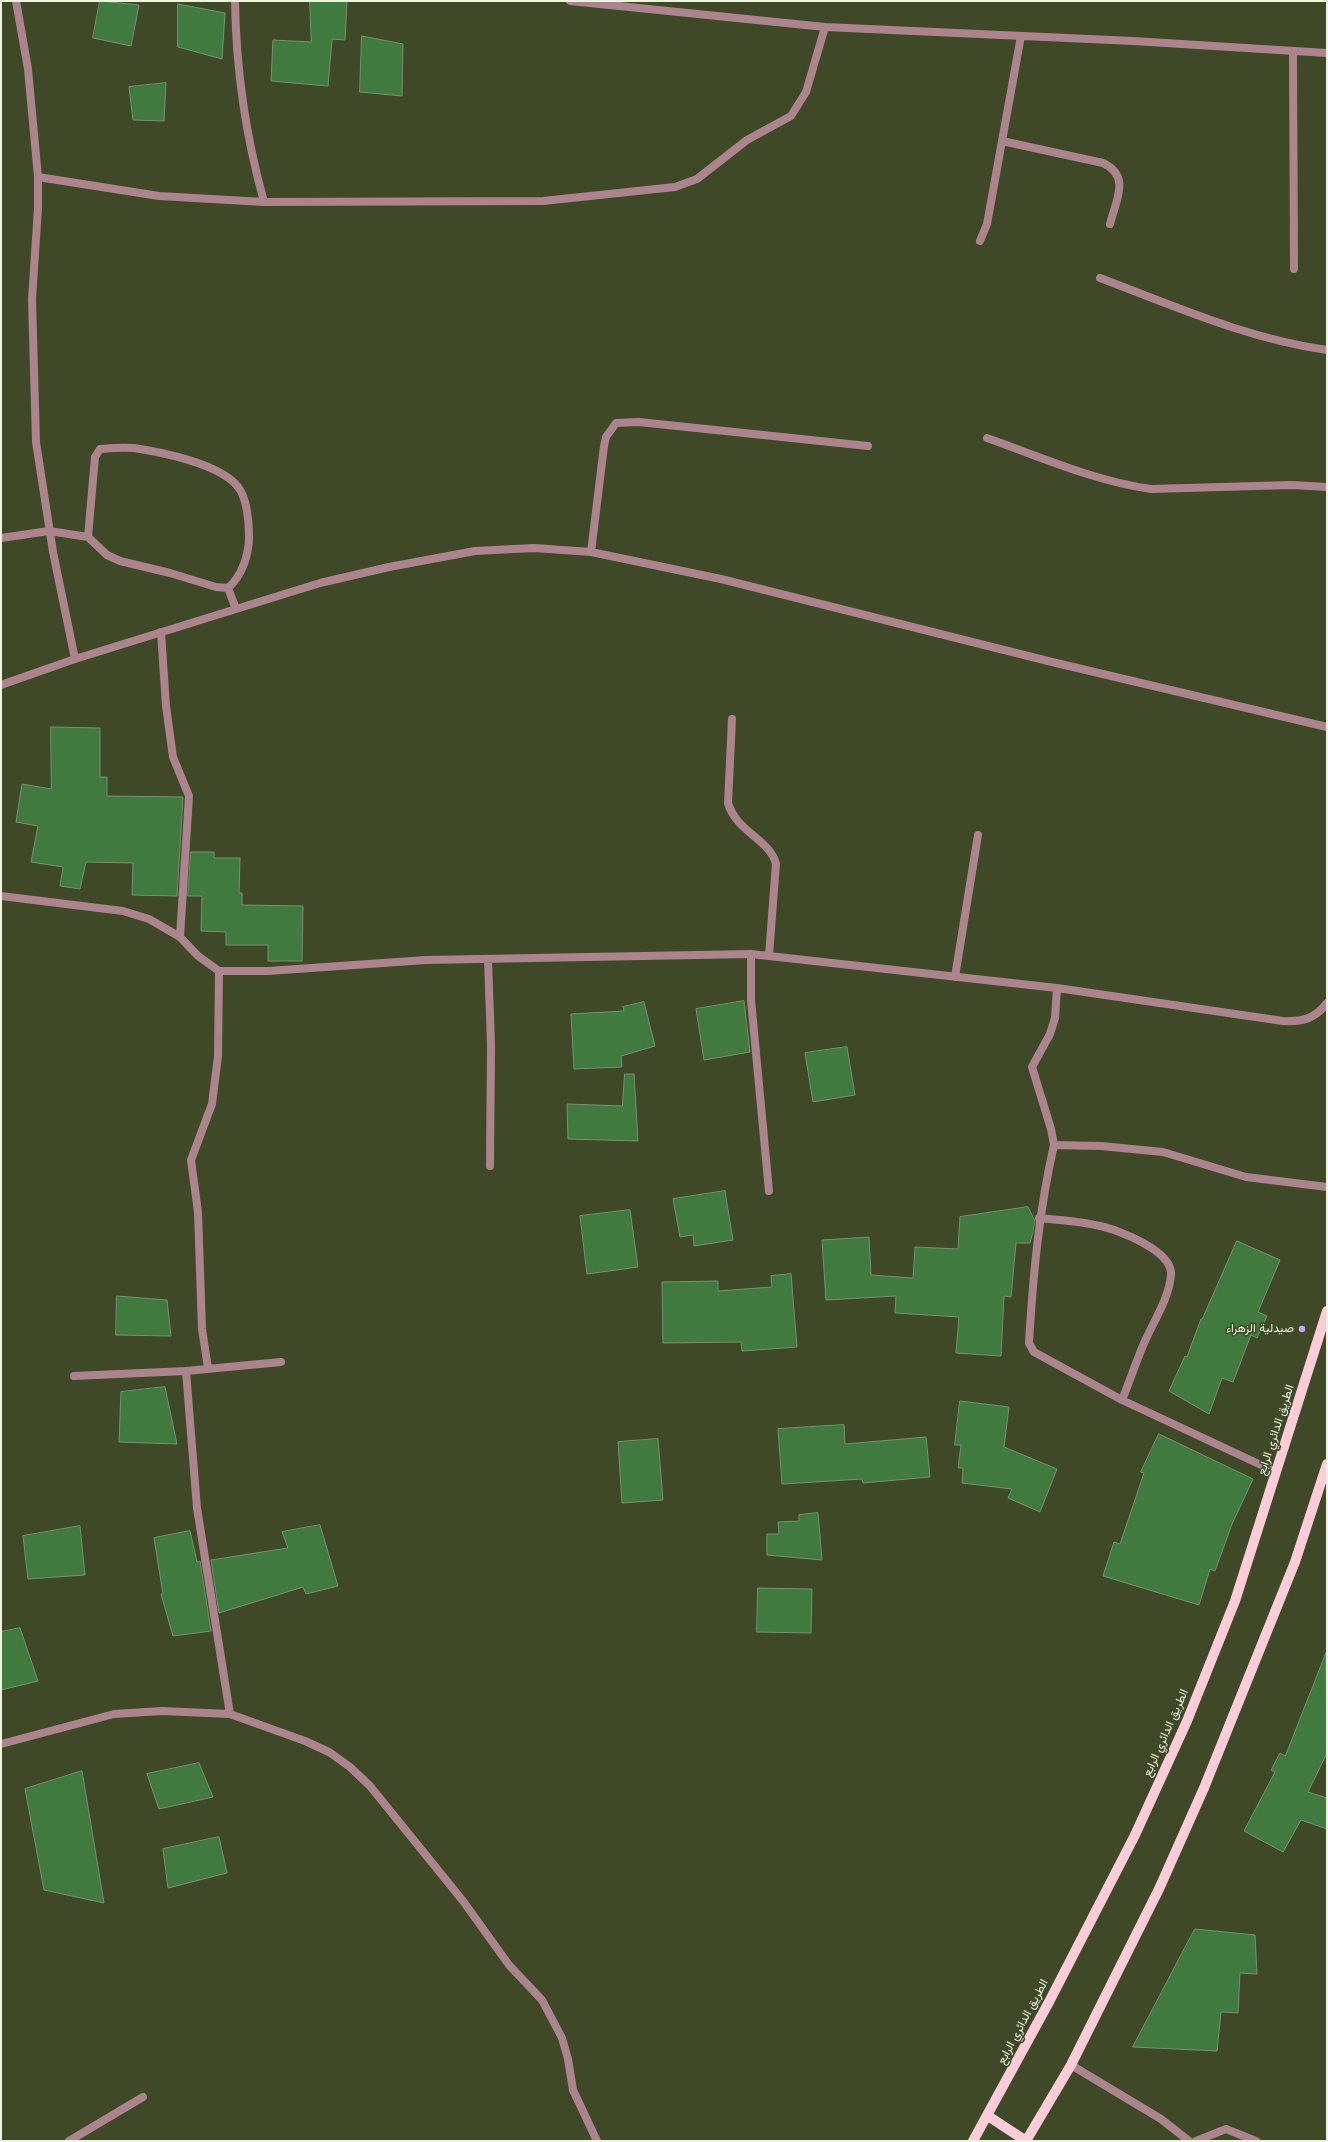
<!DOCTYPE html>
<html>
<head>
<meta charset="utf-8">
<style>
  body { margin:0 }
  #map { position:relative; width:1328px; height:2142px; overflow:hidden; background:#3f4927; font-family:Arial,sans-serif }
  canvas { display:block }
  .frame { position:absolute; inset:0; border:2px solid #edf4e0; pointer-events:none }
</style>
</head>
<body>
<div id="map">
<canvas width="1328" height="2142"></canvas>
<div class="frame"></div>
</div>
<script>
const ctx = document.querySelector('canvas').getContext('2d');
ctx.lineJoin = 'round';
function paint(path, color) { ctx.fillStyle = color; ctx.fill(path, 'evenodd'); }
function trace(path, color, width, dash) { ctx.strokeStyle = color; ctx.lineWidth = width; ctx.lineCap = dash ? 'butt' : 'round'; ctx.setLineDash(dash || []); ctx.stroke(path); }
function drawText(font, color, halo, rows, align = 'center') {
  ctx.font = font + ' Arial,Vazirmatn,sans-serif'; ctx.lineWidth = 3; ctx.setLineDash([]); ctx.textBaseline = 'middle'; ctx.strokeStyle = halo; ctx.fillStyle = color; for (const [text, x, y, turn = 0] of rows) {
    ctx.save(); ctx.translate(x, y); ctx.rotate((+turn || 0) * Math.PI / 180); ctx.textAlign = isNaN(turn) ? turn : align; if (halo) ctx.strokeText(text, 0, 0); ctx.fillText(text, 0, 0); ctx.restore();
  }
}
const building = new Path2D(`
  M 100,1 L 139,5 L 131,46 L 93,38 Z
  M 310,1 L 347,1 L 345,40 L 332,39 L 328,86 L 271,81 L 273,40 L 311,42 Z
  M 178,4 L 225,13 L 222,59 L 178,47 Z
  M 362,36 L 403,44 L 402,96 L 360,92 Z
  M 166,83 L 164,121 L 133,120 L 129,87 Z
  M 51,727 L 100,728 L 100,777 L 107,777 L 107,796 L 183,797 L 177,896 L 132,895 L 133,863 L 86,862 L 80,889 L 60,886 L 63,867 L 31,862 L 38,826 L 16,822 L 22,784 L 51,789 Z
  M 191,852 L 214,852 L 214,858 L 240,858 L 239,893 L 242,893 L 242,905 L 303,906 L 302,961 L 268,961 L 268,945 L 226,945 L 226,932 L 201,931 L 202,896 L 188,896 Z
  M 744,1001 L 750,1052 L 704,1060 L 696,1009 Z
  M 644,1002 L 655,1046 L 621,1056 L 622,1067 L 574,1069 L 571,1014 L 624,1011 L 623,1007 Z
  M 847,1047 L 855,1095 L 813,1102 L 805,1053 Z
  M 625,1074 L 634,1074 L 638,1141 L 568,1139 L 567,1104 L 622,1106 Z
  M 725,1191 L 733,1240 L 694,1246 L 693,1235 L 680,1237 L 673,1199 Z
  M 1028,1207 L 1035,1221 L 1033,1232 L 1030,1243 L 1016,1243 L 1011,1297 L 1004,1296 L 1001,1356 L 956,1353 L 959,1317 L 895,1313 L 896,1296 L 826,1300 L 822,1240 L 869,1237 L 871,1275 L 913,1278 L 915,1247 L 958,1249 L 960,1217 Z
  M 630,1210 L 638,1267 L 587,1274 L 580,1216 Z
  M 1237,1241 L 1280,1260 L 1258,1312 L 1267,1316 L 1257,1338 L 1251,1335 L 1233,1382 L 1222,1378 L 1209,1414 L 1169,1391 L 1185,1356 L 1187,1357 L 1201,1319 L 1202,1319 Z
  M 791,1274 L 797,1347 L 742,1351 L 741,1342 L 663,1343 L 662,1282 L 718,1281 L 718,1291 L 772,1287 L 771,1276 Z
  M 117,1296 L 167,1300 L 171,1336 L 116,1335 Z
  M 165,1387 L 177,1444 L 119,1442 L 121,1392 Z
  M 960,1401 L 1009,1407 L 1004,1447 L 1057,1469 L 1040,1512 L 1008,1498 L 1012,1489 L 962,1483 L 963,1468 L 958,1468 L 961,1445 L 955,1445 Z
  M 844,1425 L 845,1444 L 926,1437 L 930,1477 L 863,1483 L 862,1479 L 782,1484 L 778,1429 Z
  M 1159,1434 L 1253,1479 L 1232,1524 L 1215,1571 L 1210,1569 L 1199,1605 L 1103,1576 L 1114,1542 L 1120,1544 L 1144,1473 L 1141,1472 Z
  M 658,1439 L 663,1500 L 622,1503 L 618,1442 Z
  M 818,1513 L 822,1560 L 767,1555 L 767,1534 L 779,1534 L 778,1522 L 799,1521 L 799,1515 Z
  M 320,1525 L 338,1586 L 306,1594 L 303,1587 L 219,1613 L 211,1560 L 288,1548 L 282,1532 Z
  M 80,1526 L 85,1575 L 28,1579 L 23,1536 Z
  M 190,1531 L 197,1562 L 200,1561 L 211,1631 L 173,1636 L 161,1594 L 163,1594 L 154,1538 Z
  M 758,1588 L 812,1589 L 811,1633 L 757,1632 Z
  M 20,1628 L 38,1681 L 1,1690 L 1,1632 Z
  M 1326,1653 L 1327,1753 L 1308,1792 L 1327,1798 L 1327,1829 L 1301,1820 L 1283,1852 L 1244,1831 L 1275,1772 L 1271,1770 L 1280,1753 L 1285,1756 Z
  M 199,1763 L 213,1797 L 159,1809 L 147,1774 Z
  M 82,1771 L 104,1903 L 44,1890 L 25,1789 Z
  M 219,1837 L 227,1873 L 168,1888 L 163,1849 Z
  M 1195,1929 L 1255,1935 L 1257,1974 L 1240,1973 L 1238,2013 L 1221,2012 L 1217,2051 L 1133,2047 Z`);
const street = new Path2D(`
  M 16,1 L 28,69 L 38,177 L 38,208 L 32,299 L 36,442 L 53,552 L 75,659
  M 235,1 C 236,69 246,137 264,202
  M 570,1 L 825,27 L 1133,41 L 1327,53
  M 1293,51 L 1294,269
  M 1002,141 L 1103,163 C 1131,176 1116,200 1110,224
  M 38,177 L 159,196 L 264,202 L 543,201 L 675,187 L 697,179 L 747,140 L 791,116 L 806,92 L 825,27
  M 980,241 L 987,224 L 1021,36
  M 1100,278 C 1174,306 1248,339 1327,350
  M 987,438 C 1041,457 1094,481 1151,489 L 1292,485 L 1327,487
  M 88,537 L 95,457 L 100,449 C 111,448 123,447 134,448 C 161,452 221,464 238,487 C 247,498 249,522 249,536 C 249,555 242,576 228,588
  M 1,538 L 49,531 L 88,537 L 107,555 L 120,561 L 170,573 L 216,587 L 228,588 L 236,609
  M 591,552 L 604,446 L 606,437 L 616,423 L 639,422 L 868,446
  M 161,632 L 166,706 L 173,757 L 189,796 L 180,937
  M 1,685 L 75,659 L 320,583 L 389,567 L 475,551 L 534,548 L 591,552 L 721,579 L 1052,662 L 1327,727
  M 732,719 L 728,803 C 737,833 770,839 776,864 L 769,955
  M 1,896 L 123,911 L 149,919 L 180,937 L 198,956 L 219,971 L 268,971 L 426,960 L 751,954 L 1057,988 L 1283,1021 C 1302,1022 1315,1019 1327,1003
  M 751,954 L 751,1000 L 769,1191
  M 488,959 L 491,1045 L 490,1166
  M 955,977 L 978,835
  M 1057,988 L 1055,1018 L 1050,1034 L 1032,1067 L 1051,1129 L 1054,1145 L 1101,1146 L 1163,1152 L 1246,1177 L 1327,1187
  M 1054,1145 C 1039,1210 1033,1276 1029,1343 L 1034,1352 L 1122,1400 L 1276,1472
  M 1039,1218 C 1059,1220 1080,1221 1100,1226 C 1119,1230 1173,1251 1171,1275 C 1169,1300 1151,1325 1142,1348 C 1135,1365 1129,1383 1122,1400
  M 208,1368 L 202,1329 L 198,1212 L 191,1160 L 212,1104 L 218,1056 L 219,971
  M 74,1376 L 186,1371
  M 230,1714 L 197,1508 L 186,1371 L 281,1362
  M 1,1744 L 114,1714 L 162,1711 L 230,1714 L 305,1741 L 329,1752 L 350,1767 L 370,1786 L 463,1901 L 509,1965 L 542,2000 L 562,2038 L 568,2059 L 573,2090 L 597,2141
  M 1071,2065 L 1161,2119 L 1189,2141
  M 69,2141 L 143,2097
  M 1196,2141 L 1226,2129 L 1256,2141`);
const primary = new Path2D(`
  M 988,2116 L 1026,2141
  M 973,2141 L 1049,2002 L 1135,1835 L 1187,1721 L 1235,1601 L 1327,1311
  M 1026,2141 L 1071,2065 L 1159,1889 L 1204,1788 L 1295,1562 L 1327,1464`);
const markers = [
  [1302,1329,4,"#c5a7f1"]
];
const poiNames = [
  ["صيدلية الزهراء",1294,1329]
];
const streetNames = [
  ["الطريق الدائري الرابع",1276,1430,-72],
  ["الطريق الدائري الرابع",1166,1733,-66],
  ["الطريق الدائري الرابع",1023,2022,-62]
];
paint(building, '#417a3e');
trace(building, '#769273', 1);
trace(street, '#ab848d', 8);
trace(primary, '#fcccd8', 10);
for (const [x, y, r, color] of markers) { const dot = new Path2D(); dot.arc(x, y, r, 0, 2 * Math.PI); ctx.fillStyle = color; ctx.fill(dot); trace(dot, '#3f4927', 1.5); }
drawText('12px', '#edf4e0', '#3f4927', poiNames, 'right');
drawText('12px', '#edf4e0', '#3f4927', streetNames);
</script>
</body>
</html>
